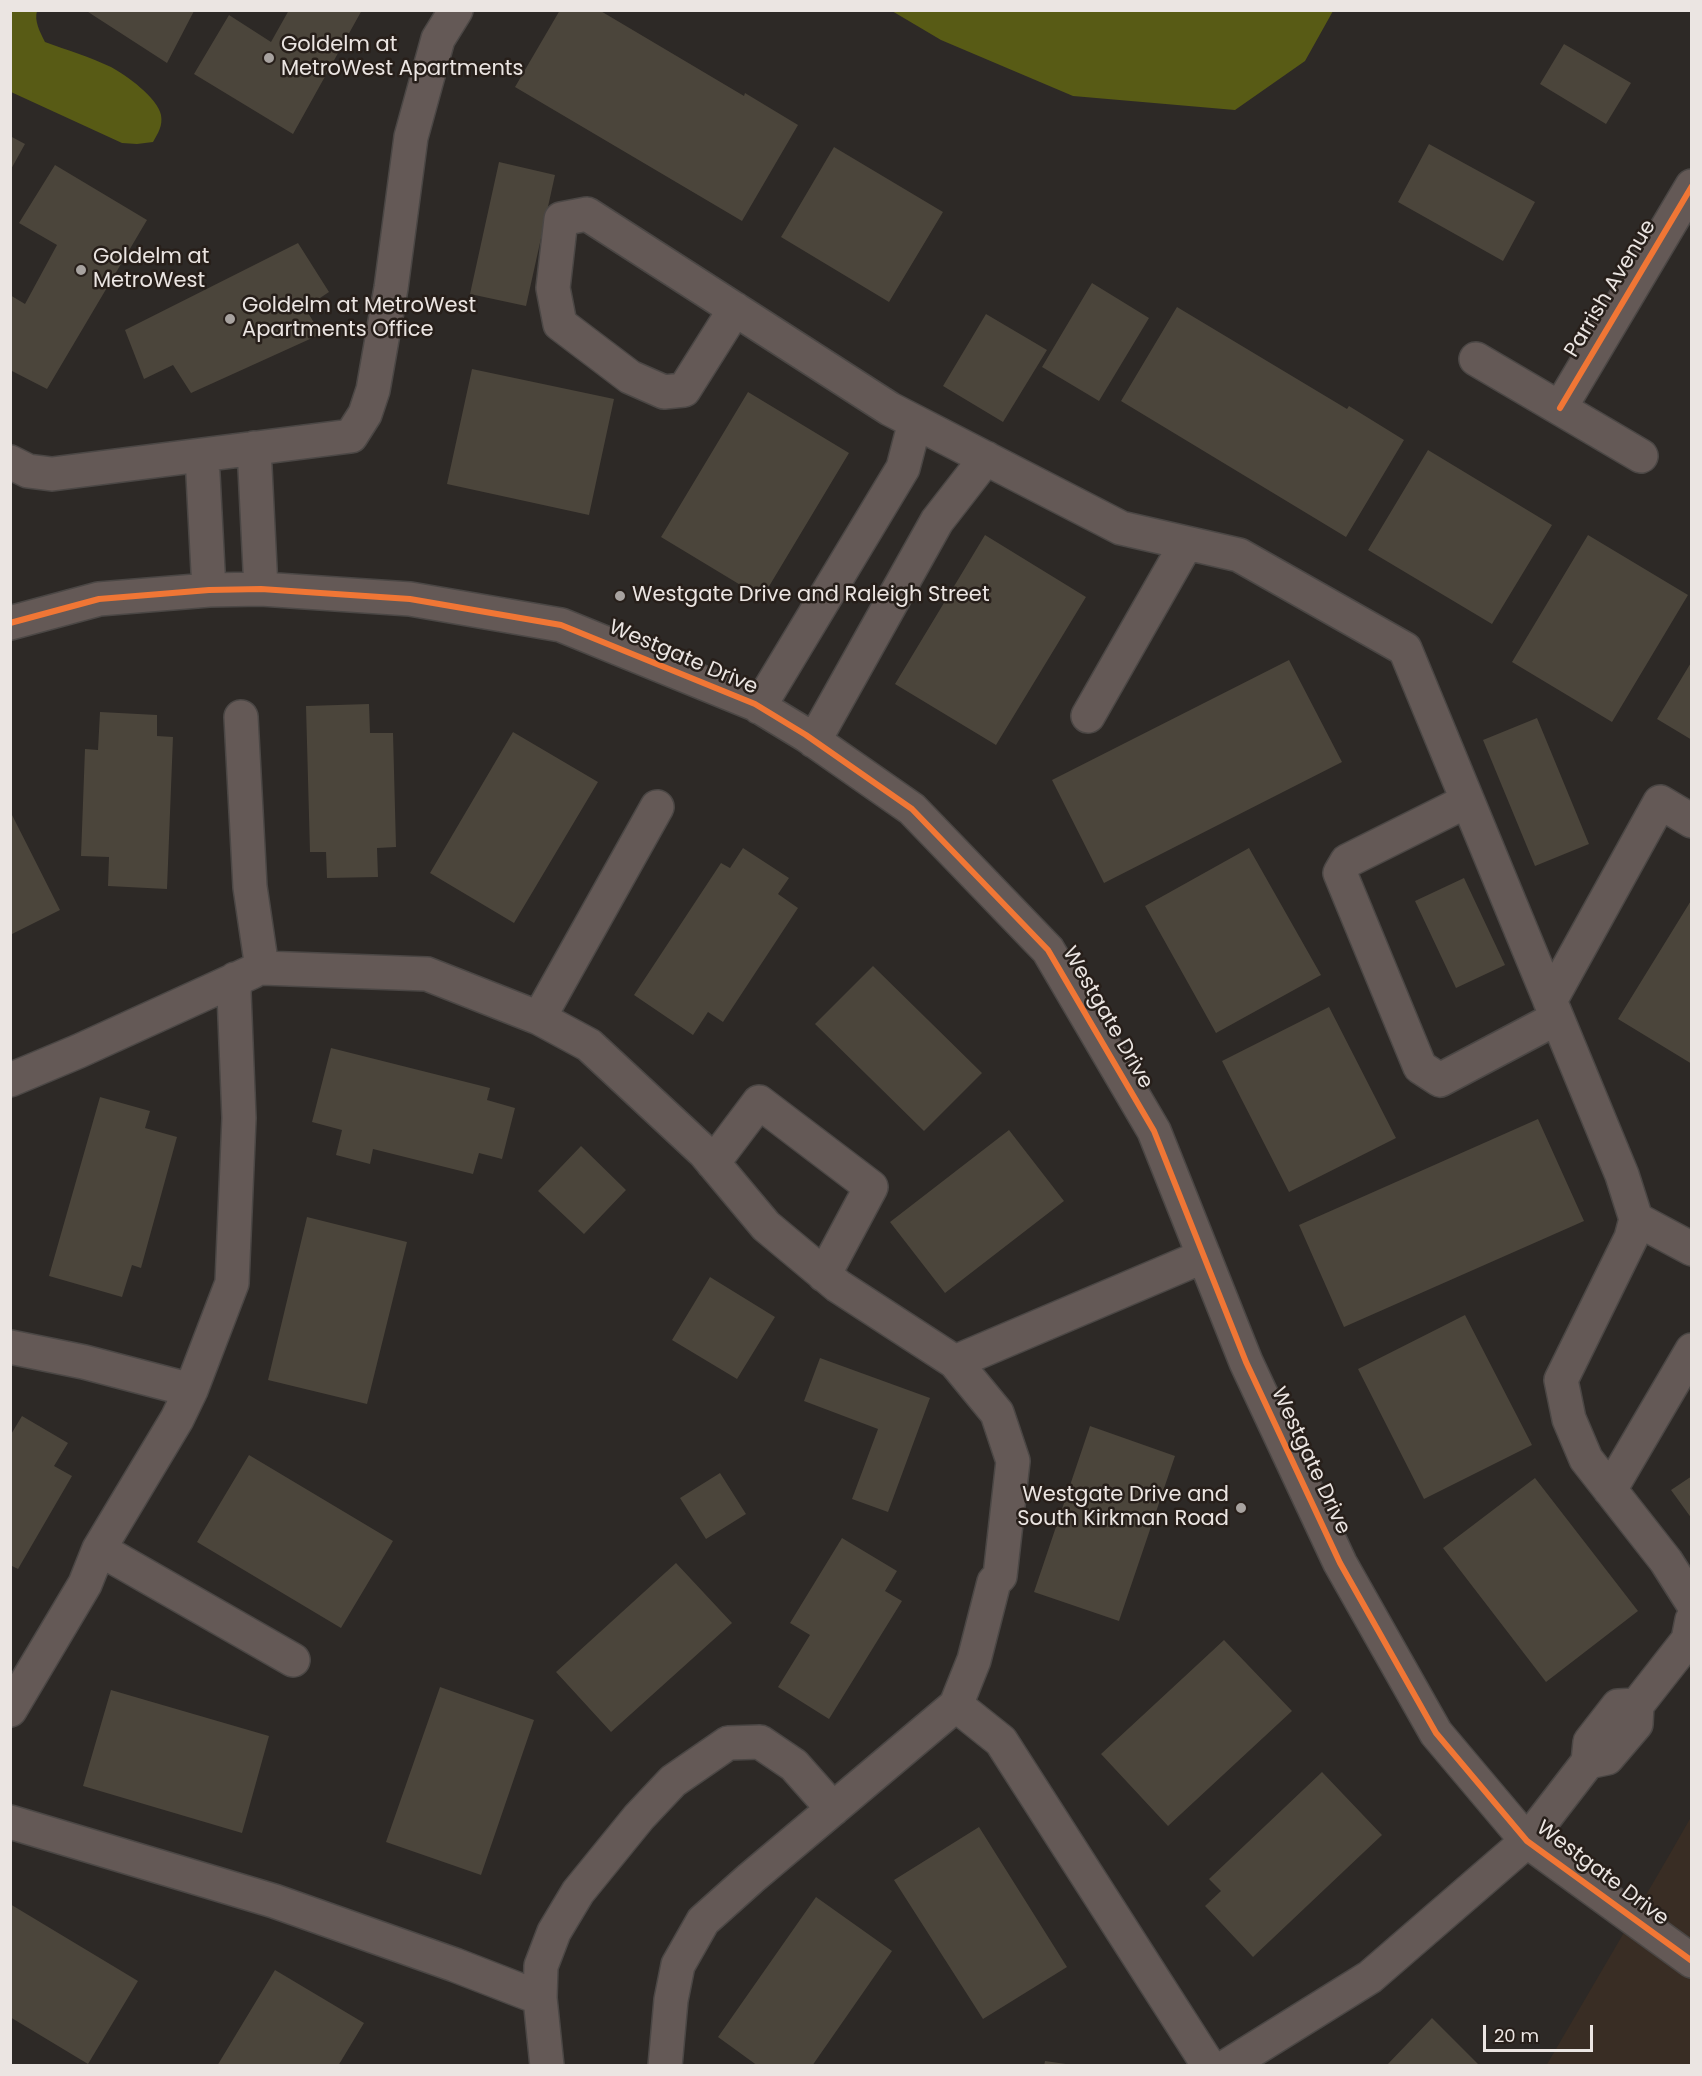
<!DOCTYPE html>
<html>
<head>
<meta charset="utf-8">
<style>
  body { margin:0 }
  #map { position:relative; width:1702px; height:2076px; overflow:hidden; background:#2d2926; font-family:Poppins,sans-serif }
  canvas { display:block }
  .frame { position:absolute; inset:0; border:12px solid #ebe5e2; pointer-events:none }
  .scale { position:absolute; left:1483px; top:2025px; width:110px; height:27px; box-sizing:border-box; border:3px solid #ebe5e2; border-top:0; padding-left:8px; font-size:18px; line-height:21px; white-space:nowrap; color:#ebe5e2; -webkit-text-stroke:4px #271f1a; paint-order:stroke }
</style>
</head>
<body>
<div id="map">
<canvas width="1702" height="2076"></canvas>
<div class="frame"></div>
<div class="scale">20 m</div>
</div>
<script>
const ctx = document.querySelector('canvas').getContext('2d');
ctx.lineJoin = 'round';
function paint(path, color) { ctx.fillStyle = color; ctx.fill(path, 'evenodd'); }
function trace(path, color, width, dash) { ctx.strokeStyle = color; ctx.lineWidth = width; ctx.lineCap = dash ? 'butt' : 'round'; ctx.setLineDash(dash || []); ctx.stroke(path); }
function drawText(font, color, halo, rows, align = 'center') {
  ctx.font = font + ' Poppins,sans-serif'; ctx.lineWidth = 5; ctx.setLineDash([]); ctx.textBaseline = 'middle'; ctx.strokeStyle = halo; ctx.fillStyle = color; for (const [text, x, y, turn = 0] of rows) {
    ctx.save(); ctx.translate(x, y); ctx.rotate((+turn || 0) * Math.PI / 180); ctx.textAlign = isNaN(turn) ? turn : align; if (halo) ctx.strokeText(text, 0, 0); ctx.fillText(text, 0, 0); ctx.restore();
  }
}
const built = new Path2D(`
  M 1691,1817 L 1691,2065 L 1546,2066 L 1667,1859 Z`);
const water = new Path2D(`
  M 10,11 L 37,11 C 34,21 40,32 45,42 C 67,50 90,57 111,67 C 126,75 158,98 161,115 C 163,126 158,133 153,142 L 137,144 L 122,143 L 11,92 Z
  M 892,11 L 1333,11 L 1305,61 L 1235,110 L 1073,96 L 941,40 Z`);
const building = new Path2D(`
  M 85,10 L 193,10 L 194,11 L 167,63 Z
  M 289,10 L 362,10 L 293,134 L 194,74 L 229,15 L 271,42 Z
  M 560,10 L 599,10 L 744,96 L 745,93 L 798,125 L 742,221 L 515,87 Z
  M 1564,44 L 1631,83 L 1606,124 L 1540,84 Z
  M 10,136 L 25,144 L 10,171 Z
  M 1429,144 L 1535,202 L 1503,261 L 1398,202 Z
  M 834,147 L 943,212 L 889,302 L 781,237 Z
  M 499,162 L 555,175 L 526,306 L 470,294 Z
  M 55,165 L 147,220 L 47,389 L 10,370 L 10,295 L 25,304 L 57,245 L 19,223 Z
  M 298,243 L 329,292 L 305,308 L 321,334 L 191,393 L 173,365 L 144,379 L 125,330 Z
  M 1092,283 L 1149,318 L 1099,401 L 1042,367 Z
  M 1177,307 L 1347,409 L 1349,406 L 1404,440 L 1346,537 L 1121,401 Z
  M 986,314 L 1047,350 L 1003,422 L 943,386 Z
  M 472,369 L 614,399 L 589,515 L 447,484 Z
  M 748,392 L 849,453 L 762,598 L 661,537 Z
  M 1428,450 L 1552,525 L 1492,624 L 1368,550 Z
  M 985,535 L 1086,597 L 996,745 L 895,684 Z
  M 1588,535 L 1688,595 L 1612,722 L 1512,662 Z
  M 1289,660 L 1342,762 L 1104,883 L 1052,780 Z
  M 1692,661 L 1692,740 L 1657,719 Z
  M 369,704 L 370,733 L 393,733 L 396,847 L 377,848 L 378,877 L 327,878 L 326,852 L 310,852 L 306,706 Z
  M 100,712 L 157,715 L 157,736 L 173,737 L 167,889 L 108,886 L 109,857 L 81,856 L 85,749 L 98,750 Z
  M 1537,718 L 1589,844 L 1535,866 L 1483,740 Z
  M 513,732 L 598,782 L 514,923 L 430,873 Z
  M 10,811 L 60,910 L 10,935 Z
  M 743,848 L 789,878 L 778,894 L 798,908 L 723,1022 L 708,1012 L 693,1035 L 634,995 L 721,863 L 730,868 Z
  M 1249,848 L 1321,975 L 1216,1033 L 1145,906 Z
  M 1464,878 L 1505,965 L 1456,988 L 1415,901 Z
  M 1692,899 L 1692,1064 L 1618,1019 Z
  M 873,966 L 982,1073 L 924,1131 L 815,1024 Z
  M 1329,1007 L 1396,1138 L 1289,1192 L 1222,1061 Z
  M 331,1048 L 490,1088 L 487,1100 L 515,1108 L 502,1159 L 479,1153 L 473,1174 L 373,1149 L 370,1164 L 336,1155 L 342,1130 L 312,1122 Z
  M 100,1097 L 150,1111 L 145,1128 L 177,1137 L 141,1268 L 132,1265 L 122,1297 L 49,1276 Z
  M 1538,1119 L 1584,1221 L 1344,1327 L 1299,1225 Z
  M 1009,1130 L 1064,1201 L 945,1293 L 890,1222 Z
  M 581,1146 L 626,1190 L 584,1234 L 538,1191 Z
  M 307,1217 L 407,1242 L 367,1404 L 268,1380 Z
  M 710,1277 L 775,1317 L 737,1379 L 672,1340 Z
  M 1465,1315 L 1532,1445 L 1424,1499 L 1358,1369 Z
  M 820,1358 L 930,1398 L 888,1512 L 852,1499 L 878,1429 L 804,1401 Z
  M 22,1416 L 68,1443 L 54,1466 L 72,1476 L 18,1569 L 10,1565 L 10,1436 Z
  M 1090,1426 L 1175,1456 L 1119,1621 L 1034,1592 Z
  M 249,1455 L 393,1541 L 341,1628 L 197,1542 Z
  M 720,1473 L 746,1514 L 706,1539 L 680,1498 Z
  M 1692,1476 L 1692,1519 L 1671,1490 Z
  M 1535,1478 L 1638,1611 L 1546,1682 L 1443,1548 Z
  M 842,1538 L 897,1571 L 885,1591 L 902,1601 L 829,1719 L 778,1687 L 810,1635 L 790,1623 Z
  M 676,1563 L 732,1623 L 611,1732 L 556,1672 Z
  M 1224,1640 L 1292,1711 L 1168,1826 L 1101,1754 Z
  M 440,1687 L 534,1720 L 481,1875 L 386,1842 Z
  M 111,1690 L 269,1736 L 242,1833 L 83,1786 Z
  M 1322,1772 L 1382,1835 L 1253,1957 L 1205,1906 L 1221,1891 L 1209,1879 Z
  M 979,1827 L 1067,1967 L 983,2019 L 894,1880 Z
  M 816,1897 L 892,1951 L 812,2066 L 758,2066 L 718,2037 Z
  M 10,1904 L 138,1981 L 88,2064 L 10,2017 Z
  M 275,1970 L 364,2023 L 338,2066 L 217,2066 Z
  M 1432,2018 L 1480,2066 L 1386,2066 Z
  M 1045,2061 L 1066,2064 L 1066,2066 L 1044,2066 Z`);
const minor = new Path2D(`
  M 735,309 L 684,390 L 664,392 L 630,377 L 560,324 L 553,288 L 561,219 L 587,214 L 890,409 L 1121,528 L 1239,555 L 1405,649 L 1622,1175 L 1636,1219 L 1631,1238 L 1561,1380 L 1569,1419 L 1586,1459 L 1666,1561 L 1692,1602
  M 1476,359 L 1641,456
  M 1560,408 L 1692,186
  M 254,448 L 261,589
  M 202,456 L 209,590
  M 10,462 L 28,471 L 52,474 L 351,436 L 365,414 L 373,390 L 391,288 L 411,137 L 438,39 L 456,10
  M 10,623 L 99,599 L 209,590 L 261,589 L 410,599 L 561,625 L 755,704 L 806,735 L 912,809 L 1048,950 L 1154,1131 L 1246,1362 L 1340,1563 L 1436,1733 L 1527,1841 L 1692,1961
  M 759,707 L 903,468 L 915,422
  M 1088,716 L 1186,544
  M 241,717 L 250,887 L 262,968 L 427,974 L 539,1018 L 589,1045 L 704,1152 L 766,1226 L 838,1286 L 955,1362 L 997,1413 L 1013,1461 L 1000,1576 L 994,1582 L 974,1660 L 956,1705 L 1001,1741 L 1209,2066
  M 814,741 L 937,521 L 986,458
  M 1467,801 L 1347,861 L 1340,873 L 1420,1067 L 1440,1080 L 1557,1018
  M 1550,1001 L 1660,802 L 1692,821
  M 539,1018 L 657,807
  M 10,1080 L 79,1051 L 252,972
  M 713,1163 L 759,1102 L 871,1187 L 824,1275
  M 1636,1219 L 1692,1249
  M 10,1347 L 84,1362 L 191,1390
  M 955,1362 L 1204,1256
  M 1610,1490 L 1692,1350
  M 99,1549 L 293,1660
  M 10,1710 L 85,1584 L 99,1549 L 177,1419 L 191,1390 L 232,1283 L 239,1118 L 234,993 L 235,979
  M 1588,1762 L 1607,1758 L 1636,1724 L 1637,1705 L 1688,1640 L 1692,1620
  M 10,1822 L 274,1901 L 455,1965 L 540,1998
  M 547,2066 L 540,1998 L 541,1966 L 554,1932 L 578,1892 L 639,1817 L 673,1781 L 728,1743 L 760,1742 L 794,1765 L 833,1809
  M 665,2066 L 671,2000 L 678,1965 L 703,1921 L 751,1878 L 956,1705
  M 1227,2066 L 1370,1977 L 1527,1841 L 1588,1762 L 1590,1742 L 1618,1706 L 1637,1705`);
const cycleway = new Path2D(`
  M 1560,408 L 1692,186
  M 10,623 L 99,599 L 209,590 L 261,589 L 410,599 L 561,625 L 755,704 L 806,735 L 912,809 L 1048,950 L 1154,1131 L 1246,1362 L 1340,1563 L 1436,1733 L 1527,1841 L 1692,1961`);
const markers = [
  [269,58,6,"#a8a3a0"],
  [81,270,6,"#a8a3a0"],
  [230,319,6,"#a8a3a0"],
  [620,596,6,"#a8a3a0"],
  [1241,1508,6,"#a8a3a0"]
];
const poiNames = [
  ["Goldelm at",281,46],
  ["MetroWest Apartments",281,70],
  ["Goldelm at",93,258],
  ["MetroWest",93,282],
  ["Goldelm at MetroWest",242,307],
  ["Apartments Office",242,331],
  ["Westgate Drive and Raleigh Street",632,596],
  ["Westgate Drive and",1229,1496,"right"],
  ["South Kirkman Road",1229,1520,"right"]
];
const streetNames = [
  ["Parrish Avenue",1611,289,-59],
  ["Westgate Drive",683,658,23],
  ["Westgate Drive",1107,1018,60],
  ["Westgate Drive",1310,1461,65],
  ["Westgate Drive",1602,1874,37]
];
paint(built, '#392d24');
paint(water, '#585b15');
paint(building, '#4b453b');
trace(minor, '#4b4745', 36);
trace(minor, '#645956', 33);
trace(cycleway, '#f07635', 6);
for (const [x, y, r, color] of markers) { const dot = new Path2D(); dot.arc(x, y, r, 0, 2 * Math.PI); ctx.fillStyle = color; ctx.fill(dot); trace(dot, '#271f1a', 2); }
drawText('21px', '#ebe5e2', '#271f1a', poiNames, 'left');
drawText('21px', '#ebe5e2', '#271f1a', streetNames);
</script>
</body>
</html>
